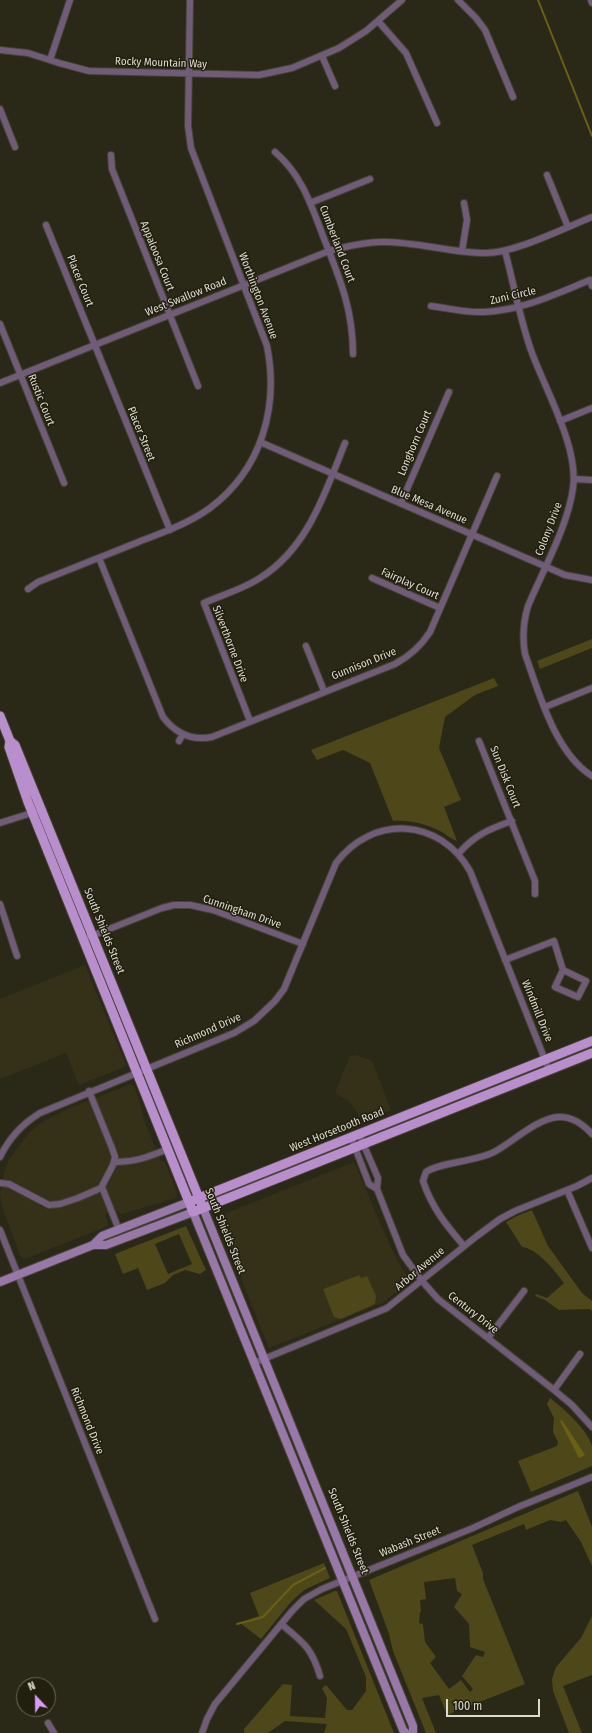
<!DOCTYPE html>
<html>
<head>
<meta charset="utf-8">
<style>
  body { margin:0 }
  #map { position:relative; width:592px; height:1733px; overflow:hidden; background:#2a2817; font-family:"Fira Sans Condensed",sans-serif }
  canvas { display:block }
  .north { position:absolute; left:16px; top:1677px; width:40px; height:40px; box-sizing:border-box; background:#211f0e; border:1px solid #6b6a5b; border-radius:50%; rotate:338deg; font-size:11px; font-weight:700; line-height:16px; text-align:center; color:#dbdacf }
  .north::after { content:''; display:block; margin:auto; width:14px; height:18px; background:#d99af7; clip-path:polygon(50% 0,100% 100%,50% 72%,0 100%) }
  .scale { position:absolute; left:446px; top:1699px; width:94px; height:18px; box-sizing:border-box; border:2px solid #dbdacf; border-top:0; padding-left:5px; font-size:12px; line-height:14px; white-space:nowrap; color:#dbdacf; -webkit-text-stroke:3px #211f0e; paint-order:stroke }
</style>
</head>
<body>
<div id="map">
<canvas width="592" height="1733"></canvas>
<div class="north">N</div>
<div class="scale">100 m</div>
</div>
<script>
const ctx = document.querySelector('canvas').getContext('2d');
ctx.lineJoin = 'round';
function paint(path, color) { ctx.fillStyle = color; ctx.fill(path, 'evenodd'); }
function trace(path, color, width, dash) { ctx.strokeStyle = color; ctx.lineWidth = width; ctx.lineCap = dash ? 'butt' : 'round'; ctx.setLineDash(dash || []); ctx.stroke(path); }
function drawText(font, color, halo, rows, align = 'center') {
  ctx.font = font + ' "Fira Sans Condensed",sans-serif'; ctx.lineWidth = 3; ctx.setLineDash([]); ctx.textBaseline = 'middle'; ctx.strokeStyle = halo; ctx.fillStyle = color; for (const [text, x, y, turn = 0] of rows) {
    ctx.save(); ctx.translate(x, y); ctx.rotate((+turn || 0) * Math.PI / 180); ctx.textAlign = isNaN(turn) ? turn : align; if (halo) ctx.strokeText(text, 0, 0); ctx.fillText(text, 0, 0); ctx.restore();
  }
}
const built = new Path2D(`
  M 85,965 L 126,1065 L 122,1068 L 79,1085 L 66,1053 L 0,1079 L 0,999 Z
  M 357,1055 L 372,1061 L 391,1110 L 363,1121 L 349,1101 L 335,1093 L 350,1056 Z
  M 129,1085 L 132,1085 L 135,1088 L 147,1128 L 161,1161 L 165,1162 L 177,1192 L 176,1198 L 122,1214 L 111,1209 L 105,1215 L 108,1224 L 108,1226 L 25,1259 L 21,1257 L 2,1207 L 0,1194 L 4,1173 L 9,1159 L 30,1132 L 42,1122 L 70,1108 Z
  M 354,1162 L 391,1248 L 401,1267 L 409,1279 L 409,1282 L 382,1303 L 269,1348 L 244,1286 L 230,1243 L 219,1216 ZM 359,1275 L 361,1278 L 367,1276 L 335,1317 L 323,1289 Z`);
const green = new Path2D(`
  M 592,639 L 592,648 L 540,669 L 537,661 Z
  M 494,678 L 498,686 L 475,695 L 445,717 L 439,748 L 461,800 L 444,807 L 457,841 C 451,839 446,834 440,831 C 426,824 410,820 393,821 L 370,763 L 343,750 L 317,760 L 311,750 Z
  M 532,1210 L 548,1246 L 582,1293 L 592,1301 L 592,1311 L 590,1309 L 559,1310 L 545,1300 L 535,1296 L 536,1294 L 547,1298 L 564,1283 C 555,1271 537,1248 522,1247 L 506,1222 L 517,1216 Z
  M 186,1226 L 206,1270 L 200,1274 L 185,1270 L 173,1275 L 165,1283 L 147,1290 L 138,1268 L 123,1274 L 115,1254 ZM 179,1234 L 192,1264 L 168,1274 L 155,1244 Z
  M 359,1275 L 361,1278 L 367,1276 L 376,1296 L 375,1304 L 341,1319 L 334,1317 L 323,1289 Z
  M 550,1398 C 563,1408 588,1430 592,1446 C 592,1452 592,1460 592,1466 L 531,1492 L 518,1461 L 557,1446 L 558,1442 L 553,1432 L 554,1418 L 547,1404 Z
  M 578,1491 L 592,1527 L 592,1566 L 581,1542 L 566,1520 L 561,1522 L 550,1520 L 526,1530 L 524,1524 L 472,1545 L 483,1573 L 483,1579 L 525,1684 L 447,1715 L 439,1695 L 422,1698 L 436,1733 L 426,1733 L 393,1651 L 389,1634 L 369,1580 ZM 455,1578 L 457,1591 L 462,1594 L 454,1607 L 469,1624 L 470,1647 L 485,1652 L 483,1657 L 476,1655 L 462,1676 L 473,1689 L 470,1692 L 461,1680 L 449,1689 L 430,1663 L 436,1657 L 425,1642 L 423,1624 L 419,1623 L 420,1612 L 421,1612 L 420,1600 L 426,1599 L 424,1582 Z
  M 324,1563 L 330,1578 L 304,1590 L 291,1602 L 261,1639 L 240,1623 L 259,1616 L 250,1593 Z
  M 335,1591 L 337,1591 L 394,1733 L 324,1733 L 327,1724 L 285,1721 L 268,1733 L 244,1733 L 244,1729 L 283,1684 L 292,1685 L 290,1716 L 325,1718 L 327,1698 L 322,1688 L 326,1685 L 347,1710 L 352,1710 L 366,1691 L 366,1677 L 346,1629 L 314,1600 Z
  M 592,1616 L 592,1675 L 563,1686 L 582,1733 L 569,1733 L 553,1691 L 552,1679 L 556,1667 L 581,1638 Z`);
const water = new Path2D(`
  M 562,1420 L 585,1455 L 579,1458 L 560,1421 Z`);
const stream = new Path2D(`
  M 538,0 L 592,136
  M 237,1624 L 263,1617 L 293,1585 L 325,1568`);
const minor = new Path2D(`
  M 458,0 L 476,18 L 485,30 L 513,97
  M 591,0 L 592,3
  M 378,21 L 406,53 L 437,123
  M 0,50 L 28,53 L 59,63 L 89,71 L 259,75 L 292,68 L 339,48 L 366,31 L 402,0
  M 322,56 L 335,86
  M 50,60 L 70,0
  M 0,109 L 15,147
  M 275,152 C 301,174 311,204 323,236 C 339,277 353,308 353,354
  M 111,155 L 112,169 L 198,386
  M 547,175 L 568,227
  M 310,203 L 370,179
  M 46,225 L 170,530
  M 462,251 L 467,220 L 464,203
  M 505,251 C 514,285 520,320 532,353 C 546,391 579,448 573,488 C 568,526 543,570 528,606 C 523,623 522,637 525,654 C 539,693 555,753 592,776
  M 431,306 C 448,308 466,313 483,312 C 521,311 556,294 590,280 L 592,286
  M 0,324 L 64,483
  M 0,383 L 329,251 C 346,247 362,242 380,242 C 416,241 450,253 486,253 C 515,253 564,228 592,217
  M 560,421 L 592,408
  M 260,442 L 565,575 L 592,580
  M 574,479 L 592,480
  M 401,503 L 449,392
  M 99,558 L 163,717 C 176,734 192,741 212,737 L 395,664 C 410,656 421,646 430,632 L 497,476
  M 372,578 L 440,608
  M 28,589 L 38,582 C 71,569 103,556 136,543 C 161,533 188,524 210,508 C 262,469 279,407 267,346 L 191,148 L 188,126 L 190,0
  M 306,646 L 324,691
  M 545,707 L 592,688
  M 250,721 L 204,603 C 222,595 243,589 260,578 C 308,548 325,493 345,443
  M 179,741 L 183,734
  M 479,741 L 535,881 L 535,894
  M 0,823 L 35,812
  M 459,853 C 475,835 489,829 512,821
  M 0,904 L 17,956
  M 84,939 L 162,908 L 174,905 L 190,905 L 213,910 L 303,944
  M 505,960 L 554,941 L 563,970 L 555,987 L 578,997 L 586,981 L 563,970
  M 359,1134 L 378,1178 L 377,1189 L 403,1255 L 422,1281 L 438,1299 L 554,1390 L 572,1405 L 592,1427
  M 351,1137 L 369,1184 L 377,1189
  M 0,1157 C 9,1138 22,1124 40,1113 L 234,1033 L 254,1021 L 275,1001 L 284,989 L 336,863 C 373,814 440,818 470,871 L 549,1070
  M 114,1162 C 136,1162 148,1157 168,1149
  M 0,1183 L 9,1184 L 49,1205 L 60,1204 L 78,1198 L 101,1188 L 113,1165 L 115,1157 L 112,1148 L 89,1091
  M 102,1187 L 119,1230
  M 567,1190 L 592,1248
  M 0,1230 L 155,1619
  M 464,1246 C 446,1225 432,1208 423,1181 L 426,1172 C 440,1162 475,1162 494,1152 C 513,1142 536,1119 558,1117 C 572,1116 583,1124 592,1134
  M 488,1338 L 524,1291
  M 254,1363 L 387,1308 L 477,1236 L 500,1219 L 515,1211 L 577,1186 L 592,1178
  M 554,1390 L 580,1354
  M 281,1624 C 303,1642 312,1648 320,1676
  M 48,1723 L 54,1733
  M 202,1733 L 207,1719 L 215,1704 L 292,1611 L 304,1599 L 322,1589 L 473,1528 L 518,1507 L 592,1477`);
const secondary = new Path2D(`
  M 203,1208 L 413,1726 L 413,1733
  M 93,1245 L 106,1245 L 193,1212 L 403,1730 L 406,1733
  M 0,1282 L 93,1245 L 102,1236 L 189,1202`);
const primary = new Path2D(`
  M 0,716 L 10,741 L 15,745 L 203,1208
  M 10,741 L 9,747 L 28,802 L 193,1212 L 592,1053
  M 194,1200 L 592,1041`);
const streetNames = [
  ["Rocky Mountain Way",161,63,2],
  ["Cumberland Court",337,244,69],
  ["Appaloosa Court",157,256,68],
  ["Placer Court",80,281,68],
  ["Worthington Avenue",258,296,69],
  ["Zuni Circle",513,296,-13],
  ["West Swallow Road",186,297,-22],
  ["Rustic Court",41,400,68],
  ["Placer Street",141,434,68],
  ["Longhorn Court",415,443,-67],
  ["Blue Mesa Avenue",429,505,23],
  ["Colony Drive",549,529,-69],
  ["Fairplay Court",410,584,24],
  ["Silverthorne Drive",230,644,69],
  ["Gunnison Drive",364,664,-22],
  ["Sun Disk Court",505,777,68],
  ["Cunningham Drive",242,912,19],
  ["South Shields Street",104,931,68],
  ["Windmill Drive",537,1011,68],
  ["Richmond Drive",208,1031,-24],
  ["West Horsetooth Road",337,1130,-22],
  ["South Shields Street",225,1231,68],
  ["Arbor Avenue",420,1269,-40],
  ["Century Drive",473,1313,38],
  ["Richmond Drive",87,1421,68],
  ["South Shields Street",348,1531,68],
  ["Wabash Street",410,1542,-22]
];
paint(built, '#353119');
paint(green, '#4e471a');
paint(water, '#6a6014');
trace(stream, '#6a6014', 2);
trace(minor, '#464434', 8);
trace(secondary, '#464434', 10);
trace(primary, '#464434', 11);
trace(minor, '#705c79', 6);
trace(secondary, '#9878a8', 8);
trace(primary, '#b88ecc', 9);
drawText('11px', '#dbdacf', '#211f0e', streetNames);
</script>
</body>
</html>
